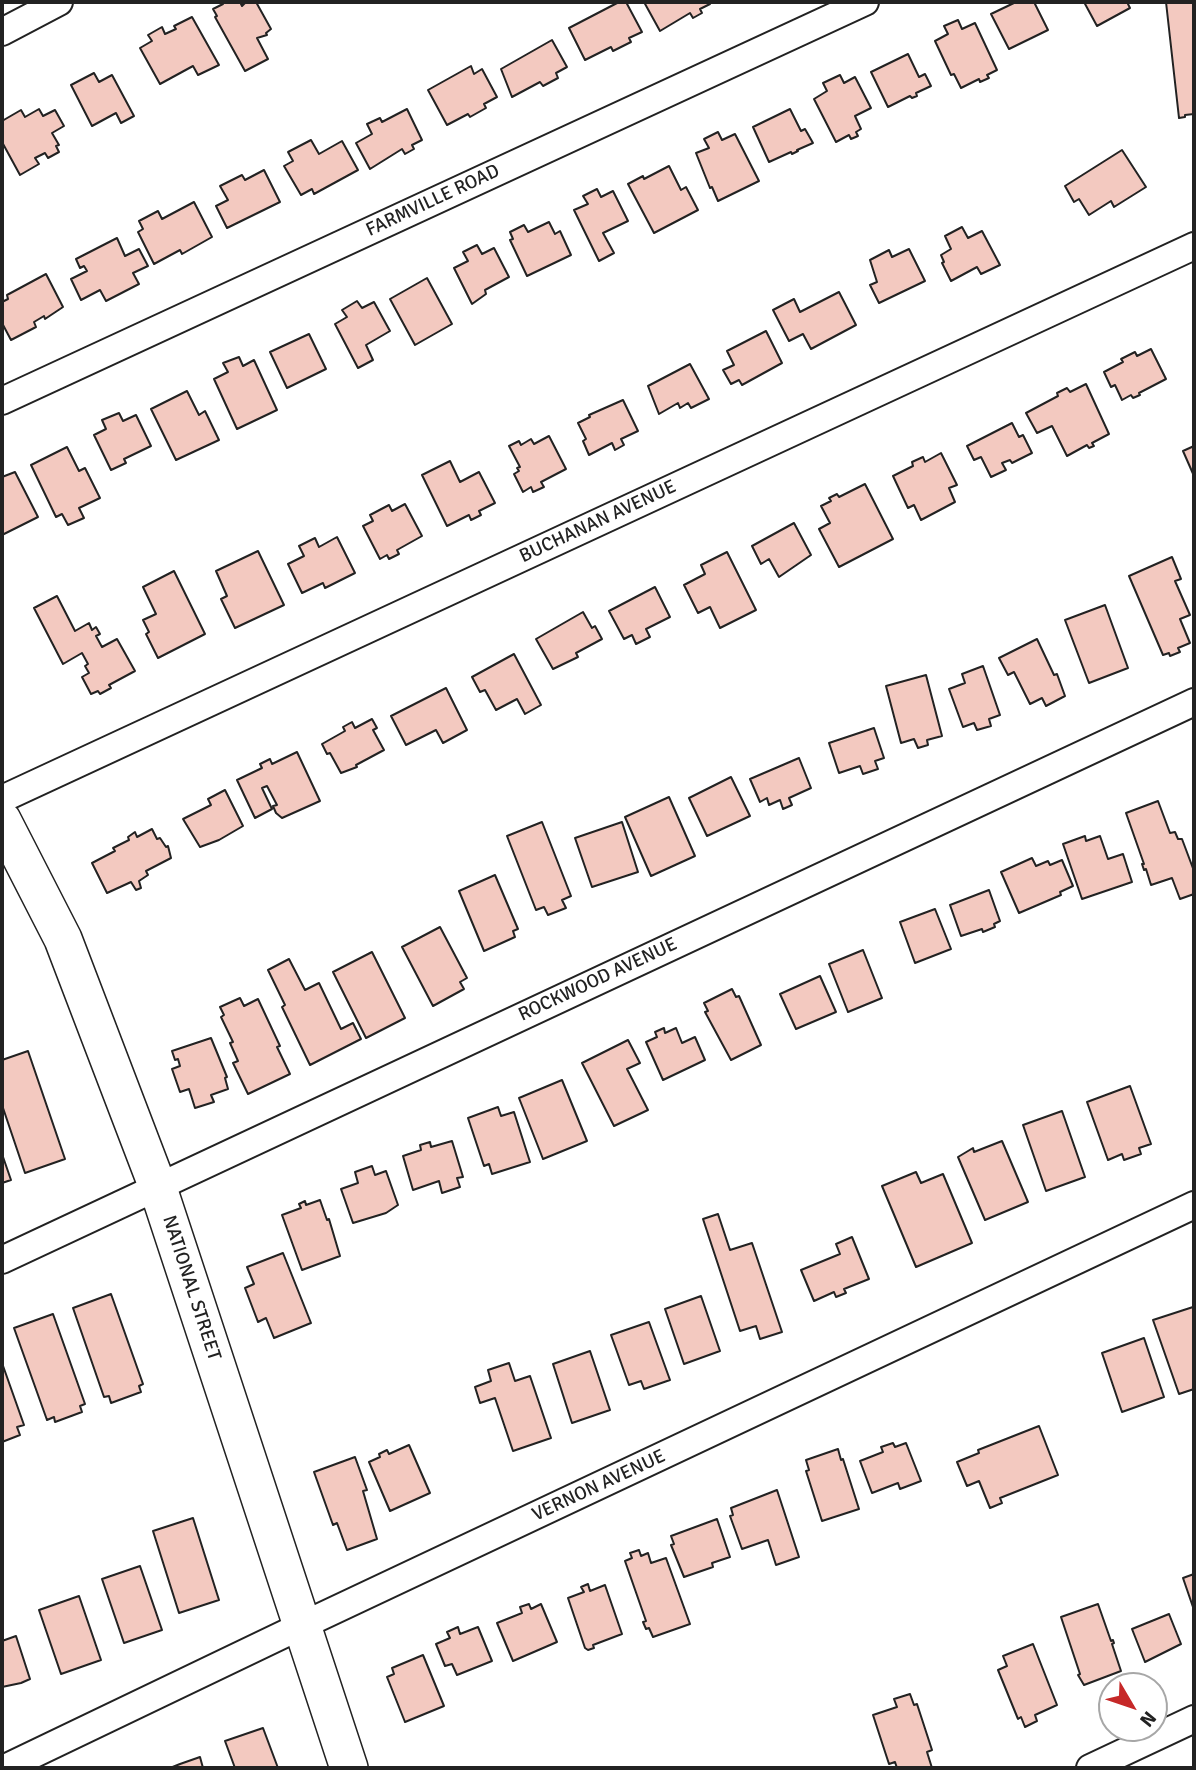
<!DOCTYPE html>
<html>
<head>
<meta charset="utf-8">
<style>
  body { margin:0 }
  #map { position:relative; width:1196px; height:1770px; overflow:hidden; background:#fff; font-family:Signika,sans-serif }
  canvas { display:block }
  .frame { position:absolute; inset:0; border:4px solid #222; pointer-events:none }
  .north { position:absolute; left:1098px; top:1672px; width:70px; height:70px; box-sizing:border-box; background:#fff; border:2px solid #a7a7a7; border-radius:50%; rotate:129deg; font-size:19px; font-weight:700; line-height:28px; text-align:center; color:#222 }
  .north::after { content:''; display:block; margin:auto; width:24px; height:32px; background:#c62828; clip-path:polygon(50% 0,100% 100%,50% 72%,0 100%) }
</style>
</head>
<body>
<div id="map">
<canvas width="1196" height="1770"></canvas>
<div class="frame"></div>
<div class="north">N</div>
</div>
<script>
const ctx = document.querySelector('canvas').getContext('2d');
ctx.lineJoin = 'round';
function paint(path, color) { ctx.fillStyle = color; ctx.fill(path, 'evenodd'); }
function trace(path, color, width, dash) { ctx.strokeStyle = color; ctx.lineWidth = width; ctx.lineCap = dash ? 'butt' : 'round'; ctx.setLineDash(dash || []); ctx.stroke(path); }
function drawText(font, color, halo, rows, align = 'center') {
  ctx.font = font + ' Signika,sans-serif'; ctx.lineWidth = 5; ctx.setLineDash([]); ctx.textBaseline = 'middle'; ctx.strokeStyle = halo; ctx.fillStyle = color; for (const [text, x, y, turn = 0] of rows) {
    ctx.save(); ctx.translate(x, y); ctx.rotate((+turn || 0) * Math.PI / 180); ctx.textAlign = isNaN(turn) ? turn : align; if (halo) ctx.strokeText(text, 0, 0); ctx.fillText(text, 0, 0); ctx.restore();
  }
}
const building = new Path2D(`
  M 222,2 L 240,2 L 242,6 L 246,2 L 256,2 L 271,29 L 266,33 L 267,35 L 257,38 L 268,59 L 245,71 L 215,17 L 217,16 L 213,9 L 223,4 Z
  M 619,2 L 626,2 L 642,32 L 629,38 L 631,42 L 613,51 L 611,47 L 585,60 L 569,28 Z
  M 644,2 L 709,2 L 710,4 L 700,9 L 702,13 L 693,18 L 690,13 L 660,31 Z
  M 1016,2 L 1034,2 L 1048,30 L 1009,49 L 991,14 Z
  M 1084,2 L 1127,2 L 1130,8 L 1097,26 Z
  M 1166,2 L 1194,2 L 1194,114 L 1185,115 L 1185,117 L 1179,118 Z
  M 192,17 L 219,65 L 198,75 L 193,66 L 160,84 L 140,48 L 152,41 L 148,35 L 162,27 L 165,34 L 176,29 L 174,26 Z
  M 958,20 L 962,29 L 975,23 L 997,70 L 987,75 L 989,78 L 980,82 L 979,79 L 961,88 L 954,74 L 951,75 L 935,41 L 948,34 L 944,26 Z
  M 552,40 L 567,67 L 556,73 L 558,78 L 543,86 L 540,82 L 512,97 L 501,69 Z
  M 908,54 L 919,77 L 925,74 L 931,86 L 916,93 L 917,96 L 912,98 L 910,96 L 888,107 L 871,72 Z
  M 471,66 L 474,74 L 482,69 L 497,97 L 484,104 L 486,108 L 470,117 L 468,114 L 447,125 L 428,90 Z
  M 94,73 L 99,82 L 112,75 L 134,116 L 121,123 L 116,113 L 92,126 L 71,85 Z
  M 840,75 L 844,83 L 855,77 L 871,108 L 855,116 L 861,129 L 856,132 L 858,136 L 851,139 L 849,135 L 836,142 L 814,99 L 827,91 L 823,83 Z
  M 39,109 L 43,116 L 55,110 L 64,126 L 52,133 L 59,145 L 56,146 L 59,152 L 48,158 L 45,153 L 35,158 L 39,164 L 20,175 L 2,142 L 2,121 L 21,110 L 25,117 Z
  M 407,109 L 422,140 L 412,145 L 414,149 L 405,154 L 402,149 L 370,169 L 356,143 L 372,134 L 367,124 L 380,118 L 382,122 Z
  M 790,109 L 801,131 L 805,129 L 813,143 L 797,150 L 798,151 L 792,154 L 791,152 L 769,162 L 753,127 Z
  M 718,132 L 722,140 L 735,134 L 759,181 L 718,201 L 712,187 L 710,188 L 696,153 L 709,148 L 704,139 Z
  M 311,140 L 319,154 L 342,141 L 358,170 L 314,194 L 312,189 L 301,195 L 284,166 L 293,161 L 288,152 Z
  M 1122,150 L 1146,187 L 1114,207 L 1111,201 L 1089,215 L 1079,199 L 1074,202 L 1065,186 Z
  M 669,166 L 681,190 L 686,187 L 698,210 L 654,233 L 628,184 L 643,176 L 644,179 Z
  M 264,170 L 280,202 L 227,228 L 216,206 L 228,200 L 220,186 L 242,175 L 245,180 Z
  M 597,189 L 601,197 L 613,191 L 628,221 L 603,233 L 614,253 L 599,261 L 574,210 L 588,204 L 583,196 Z
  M 194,202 L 212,237 L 182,254 L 180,250 L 154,264 L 138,232 L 143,229 L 139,221 L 158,211 L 162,219 Z
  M 549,222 L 555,234 L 560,231 L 571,255 L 527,276 L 510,240 L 513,239 L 510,232 L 524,225 L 528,232 Z
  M 962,227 L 968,238 L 982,231 L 1000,265 L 981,274 L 977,267 L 951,281 L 942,263 L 944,262 L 941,255 L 951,249 L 945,236 Z
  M 117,238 L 125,256 L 139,249 L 148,266 L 133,273 L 139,284 L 106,301 L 100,290 L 81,300 L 71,279 L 87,271 L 84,266 L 80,268 L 76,259 Z
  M 477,245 L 482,254 L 494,248 L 509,277 L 485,290 L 486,294 L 472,304 L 454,268 L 468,261 L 463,252 Z
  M 909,249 L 925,281 L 879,303 L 870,285 L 877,282 L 870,260 L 889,250 L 892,257 Z
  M 46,274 L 63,307 L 45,319 L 44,316 L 34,322 L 36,327 L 11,340 L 2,323 L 2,302 L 8,299 L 7,295 Z
  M 427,278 L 452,324 L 415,345 L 390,299 Z
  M 839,292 L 856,325 L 811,349 L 803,334 L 789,341 L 773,310 L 794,299 L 800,312 Z
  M 357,301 L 362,308 L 374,302 L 390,331 L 366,345 L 373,360 L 358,368 L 335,324 L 347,317 L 342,310 Z
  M 766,331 L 782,363 L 742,385 L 739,380 L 731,384 L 723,370 L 734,365 L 727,351 Z
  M 309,334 L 326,369 L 287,388 L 270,352 Z
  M 1151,349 L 1166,379 L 1139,393 L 1140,395 L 1133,398 L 1131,395 L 1122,400 L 1115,385 L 1111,387 L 1104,372 L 1123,362 L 1121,359 L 1135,352 L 1137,356 Z
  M 239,357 L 243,366 L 254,360 L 277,410 L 237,429 L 214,379 L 228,372 L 223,363 Z
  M 690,364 L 709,399 L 691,408 L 688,403 L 680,408 L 678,403 L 659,414 L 648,386 Z
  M 1086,384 L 1109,434 L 1092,443 L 1094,446 L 1089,448 L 1087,445 L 1067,456 L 1052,426 L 1037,433 L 1026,413 L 1058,396 L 1057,393 L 1067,388 L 1070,392 Z
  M 187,391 L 199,415 L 205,411 L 219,440 L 176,460 L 151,409 Z
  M 623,400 L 638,431 L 621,439 L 624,445 L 615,450 L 612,443 L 589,455 L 583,441 L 586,439 L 578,423 L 590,417 L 589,415 Z
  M 119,413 L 123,421 L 136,415 L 151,446 L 124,459 L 126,463 L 111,470 L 94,435 L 106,429 L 102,420 Z
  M 1012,423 L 1019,437 L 1023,435 L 1032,453 L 1012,463 L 1010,460 L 1002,463 L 1006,470 L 991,477 L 981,457 L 974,460 L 967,446 Z
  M 549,436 L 566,469 L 541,482 L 544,487 L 533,492 L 531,487 L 523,492 L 514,474 L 519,471 L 517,468 L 520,467 L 509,446 L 519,441 L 521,445 L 531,439 L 534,444 Z
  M 1194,446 L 1194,476 L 1183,451 Z
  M 67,447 L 79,471 L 85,468 L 100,498 L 79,508 L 84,518 L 68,525 L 62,514 L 56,517 L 31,465 Z
  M 941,453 L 957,485 L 949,488 L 955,502 L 921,520 L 914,505 L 908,508 L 893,476 L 913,466 L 912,462 L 923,457 L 925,462 Z
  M 450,461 L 460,482 L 479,472 L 495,503 L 479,511 L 481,515 L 471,520 L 469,515 L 447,526 L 422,475 Z
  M 15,472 L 38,517 L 2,535 L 2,477 Z
  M 865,484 L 893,539 L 839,567 L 819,529 L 830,523 L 821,506 L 831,501 L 829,498 L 837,494 L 839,497 Z
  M 405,504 L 422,536 L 397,550 L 399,554 L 389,559 L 387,555 L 380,559 L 363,526 L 373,521 L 370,515 L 389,505 L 392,511 Z
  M 794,523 L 811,555 L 779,577 L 769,559 L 761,564 L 752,546 Z
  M 337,537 L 355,573 L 325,588 L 323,583 L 302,593 L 288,564 L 304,556 L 299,546 L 315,538 L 319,547 Z
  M 258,551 L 284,605 L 235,628 L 221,599 L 227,596 L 216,571 Z
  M 727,552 L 756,610 L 720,628 L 710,607 L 698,613 L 684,585 L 705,574 L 701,565 Z
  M 1172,557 L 1181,579 L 1175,581 L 1190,615 L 1180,619 L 1190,643 L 1178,648 L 1180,652 L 1170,656 L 1169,653 L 1163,655 L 1129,576 Z
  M 174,571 L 205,634 L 158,658 L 146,634 L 149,632 L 143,620 L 156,614 L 143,587 Z
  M 655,587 L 670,617 L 646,629 L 650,637 L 636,644 L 632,635 L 624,639 L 609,611 Z
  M 57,596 L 75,631 L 89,623 L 92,630 L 96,627 L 100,634 L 96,636 L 102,647 L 117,639 L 135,671 L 109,685 L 111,688 L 100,694 L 98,691 L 91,694 L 82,677 L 89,673 L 85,666 L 88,664 L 82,653 L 63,664 L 34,608 Z
  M 1105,605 L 1128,668 L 1089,683 L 1065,620 Z
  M 583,612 L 592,628 L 595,626 L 602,639 L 576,653 L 578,657 L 553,669 L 536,639 Z
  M 1037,639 L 1054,675 L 1057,674 L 1065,696 L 1046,706 L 1042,698 L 1030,704 L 1014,672 L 1008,675 L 999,658 Z
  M 514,654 L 541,705 L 525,714 L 517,699 L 496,710 L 485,690 L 480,692 L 472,677 Z
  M 983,666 L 1000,715 L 989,719 L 991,726 L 977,730 L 974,723 L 963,727 L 949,689 L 965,683 L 962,674 Z
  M 926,675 L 942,736 L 927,740 L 928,745 L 918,748 L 914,739 L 901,743 L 886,686 Z
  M 446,688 L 467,730 L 443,743 L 436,730 L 406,745 L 391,716 Z
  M 372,719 L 377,728 L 373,730 L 384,750 L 356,765 L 357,767 L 341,773 L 330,753 L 327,754 L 322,744 L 345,731 L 343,727 L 352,722 L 355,728 Z
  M 874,728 L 884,758 L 875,761 L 878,769 L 863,774 L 860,766 L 839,773 L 829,743 Z
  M 297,752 L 320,801 L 282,818 L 276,813 L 273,806 L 277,805 L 267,786 L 262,788 L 272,809 L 255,818 L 237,780 L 262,768 L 260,764 L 270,759 L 272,764 Z
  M 799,758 L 811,788 L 789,798 L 792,805 L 783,809 L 780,800 L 769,805 L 767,798 L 760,802 L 750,779 Z
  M 731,777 L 750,816 L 707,836 L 689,798 Z
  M 225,790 L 243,826 L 219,840 L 200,847 L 183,819 L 211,805 L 208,799 Z
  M 669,797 L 695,856 L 651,876 L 625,817 Z
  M 1158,801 L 1170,833 L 1175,832 L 1178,839 L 1182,839 L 1194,871 L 1194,894 L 1180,899 L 1172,878 L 1151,885 L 1146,869 L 1144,870 L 1142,864 L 1144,864 L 1126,813 Z
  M 542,822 L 571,896 L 562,900 L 566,908 L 548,915 L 544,907 L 536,910 L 507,836 Z
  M 622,822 L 638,872 L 592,887 L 575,838 Z
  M 152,829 L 157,839 L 160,838 L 166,847 L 168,846 L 171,858 L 146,871 L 148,875 L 139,881 L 141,888 L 136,890 L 131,882 L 107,893 L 92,863 L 115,851 L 113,848 L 129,840 L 128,837 L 135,832 L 137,837 Z
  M 1085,836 L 1086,841 L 1100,836 L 1108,859 L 1123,854 L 1132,882 L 1082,899 L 1063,844 Z
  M 1032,858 L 1036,866 L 1048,861 L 1050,865 L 1062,860 L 1073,886 L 1060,892 L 1061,895 L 1019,913 L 1001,872 Z
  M 495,875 L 518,929 L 513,931 L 515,937 L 484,951 L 459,891 Z
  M 989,890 L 1000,921 L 994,924 L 995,927 L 983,932 L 982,929 L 961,936 L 950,905 Z
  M 935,909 L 951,949 L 915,963 L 900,922 Z
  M 440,927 L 467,978 L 460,982 L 464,989 L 433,1006 L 402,947 Z
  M 863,950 L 882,998 L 848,1012 L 829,964 Z
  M 372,952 L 405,1018 L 366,1038 L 333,972 Z
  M 289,959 L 305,990 L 319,983 L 341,1029 L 353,1023 L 361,1039 L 310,1065 L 282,1007 L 285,1005 L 268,970 Z
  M 820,976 L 836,1012 L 796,1029 L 780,994 Z
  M 732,989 L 736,997 L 739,996 L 761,1045 L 731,1060 L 705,1012 L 708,1011 L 704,1003 Z
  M 240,998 L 244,1006 L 258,999 L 280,1046 L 277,1047 L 290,1074 L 248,1094 L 233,1063 L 238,1061 L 230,1043 L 233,1042 L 221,1017 L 224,1015 L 220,1007 Z
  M 664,1028 L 665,1033 L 676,1028 L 682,1043 L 695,1037 L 705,1060 L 663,1080 L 646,1042 L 657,1037 L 655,1032 Z
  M 211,1038 L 227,1077 L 225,1078 L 228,1089 L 211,1095 L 214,1102 L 195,1108 L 189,1089 L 180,1092 L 172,1069 L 180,1066 L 178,1059 L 175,1060 L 172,1051 Z
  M 628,1040 L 640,1063 L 627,1069 L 648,1110 L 614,1126 L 582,1063 Z
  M 28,1051 L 65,1159 L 25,1173 L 2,1105 L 2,1060 Z
  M 562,1080 L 587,1141 L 543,1159 L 519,1098 Z
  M 1130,1086 L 1151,1144 L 1139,1148 L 1141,1154 L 1124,1160 L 1122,1154 L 1108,1160 L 1087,1102 Z
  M 498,1107 L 501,1116 L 514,1112 L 530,1162 L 492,1174 L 489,1164 L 484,1166 L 468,1118 Z
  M 1062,1111 L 1085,1177 L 1046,1191 L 1023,1125 Z
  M 452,1141 L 463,1177 L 457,1178 L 460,1187 L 442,1193 L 439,1181 L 413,1190 L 403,1156 L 421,1150 L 420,1145 L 430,1142 L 431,1147 Z
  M 1002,1141 L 1028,1202 L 985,1220 L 958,1157 L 973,1148 L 974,1152 Z
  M 2,1154 L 11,1180 L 2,1183 Z
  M 372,1166 L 375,1175 L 386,1171 L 398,1205 L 386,1213 L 353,1223 L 341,1189 L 358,1183 L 355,1172 Z
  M 916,1172 L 921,1183 L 943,1174 L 972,1243 L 916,1267 L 882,1186 Z
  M 320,1200 L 327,1220 L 329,1219 L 340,1256 L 302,1270 L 282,1215 L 301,1208 L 299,1204 L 305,1201 L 306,1205 Z
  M 718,1214 L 730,1250 L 752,1243 L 782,1332 L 760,1339 L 756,1326 L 740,1331 L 703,1219 Z
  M 852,1237 L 869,1279 L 844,1289 L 846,1293 L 836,1297 L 834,1292 L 814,1301 L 801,1270 L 840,1254 L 836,1244 Z
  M 283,1253 L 311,1323 L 274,1338 L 266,1318 L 258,1322 L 245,1288 L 254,1284 L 247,1267 Z
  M 111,1294 L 143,1384 L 139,1386 L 141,1392 L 111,1403 L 109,1396 L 104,1397 L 73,1308 Z
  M 701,1296 L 720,1351 L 684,1364 L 665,1309 Z
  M 1193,1307 L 1194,1389 L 1179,1394 L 1153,1320 Z
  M 53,1314 L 85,1404 L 80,1406 L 82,1412 L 55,1422 L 54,1417 L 47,1420 L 14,1328 Z
  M 649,1322 L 670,1380 L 644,1389 L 641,1381 L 629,1385 L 611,1335 Z
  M 1144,1338 L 1164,1397 L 1122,1412 L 1102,1353 Z
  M 590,1351 L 610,1410 L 572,1423 L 553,1364 Z
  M 2,1363 L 24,1425 L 17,1427 L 20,1435 L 2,1442 Z
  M 509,1363 L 515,1381 L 530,1376 L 551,1438 L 513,1451 L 495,1398 L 480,1403 L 475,1387 L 491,1381 L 488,1370 Z
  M 1039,1426 L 1058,1475 L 1000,1498 L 1002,1503 L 990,1508 L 979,1481 L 967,1486 L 957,1462 L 979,1453 L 978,1450 Z
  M 893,1443 L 895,1447 L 906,1443 L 921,1481 L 900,1489 L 898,1483 L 872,1493 L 860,1461 L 883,1452 L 881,1447 Z
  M 409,1445 L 430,1493 L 390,1511 L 369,1462 L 380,1457 L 379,1454 L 387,1450 L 389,1454 Z
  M 838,1449 L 841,1460 L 843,1459 L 859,1509 L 822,1521 L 806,1471 L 809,1470 L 806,1460 Z
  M 355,1457 L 367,1490 L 363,1491 L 377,1539 L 347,1550 L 337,1523 L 333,1525 L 314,1472 Z
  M 777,1490 L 799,1557 L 776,1565 L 768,1540 L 742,1549 L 730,1516 L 733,1515 L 731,1508 Z
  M 193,1518 L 219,1600 L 179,1613 L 153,1531 Z
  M 717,1519 L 730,1557 L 712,1563 L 713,1567 L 684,1577 L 671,1545 L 674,1544 L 671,1536 Z
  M 639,1550 L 641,1556 L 648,1553 L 651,1563 L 666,1558 L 690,1624 L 653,1637 L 649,1628 L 646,1629 L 643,1622 L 646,1621 L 625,1561 L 632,1558 L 630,1553 Z
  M 140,1566 L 162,1630 L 124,1643 L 102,1579 Z
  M 1194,1574 L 1194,1610 L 1183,1578 Z
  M 588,1584 L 590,1591 L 605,1585 L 622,1634 L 593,1645 L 594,1648 L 588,1650 L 585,1648 L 568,1598 L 584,1592 L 581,1587 Z
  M 79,1596 L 101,1660 L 61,1674 L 39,1610 Z
  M 529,1604 L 531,1609 L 541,1604 L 557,1642 L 513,1661 L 497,1623 L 522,1613 L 520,1607 Z
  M 1098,1604 L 1111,1641 L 1113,1640 L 1114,1643 L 1112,1644 L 1121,1671 L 1084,1685 L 1078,1675 L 1080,1674 L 1061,1617 Z
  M 1169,1614 L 1181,1644 L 1145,1662 L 1132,1629 Z
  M 458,1627 L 460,1634 L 478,1627 L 492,1661 L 457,1675 L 452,1664 L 445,1666 L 436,1644 L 450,1638 L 447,1632 Z
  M 16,1636 L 30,1679 L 21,1683 L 2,1687 L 2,1641 Z
  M 1033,1644 L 1057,1705 L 1035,1715 L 1037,1721 L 1025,1727 L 1021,1717 L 1018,1719 L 998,1670 L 1007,1666 L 1003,1656 Z
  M 423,1655 L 444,1706 L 405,1722 L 387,1677 L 394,1674 L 392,1668 Z
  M 910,1694 L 914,1705 L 917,1704 L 932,1750 L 927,1752 L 932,1768 L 897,1768 L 895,1762 L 889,1764 L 873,1715 L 897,1707 L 894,1699 Z
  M 263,1728 L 278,1768 L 235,1768 L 225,1741 Z
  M 200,1757 L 203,1768 L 170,1768 L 180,1764 Z`);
const minor = new Path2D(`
  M 2,32 L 59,2
  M 2,401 L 865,2
  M 2,799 L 1194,246
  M 2,1260 L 1194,702
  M 5,1768 L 301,1626 L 1194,1205
  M 1090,1768 L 1194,1719`);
const secondary = new Path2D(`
  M 2,820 L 63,939 L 157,1185 L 349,1768`);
const streetNames = [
  ["FARMVILLE ROAD",433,201,-25],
  ["BUCHANAN AVENUE",598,522,-25],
  ["ROCKWOOD AVENUE",598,980,-25],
  ["NATIONAL STREET",191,1288,72],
  ["VERNON AVENUE",599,1486,-25]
];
paint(building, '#f3c9c0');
trace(building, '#222', 2);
trace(minor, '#222', 30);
trace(secondary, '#222', 40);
trace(minor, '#fff', 26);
trace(secondary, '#fff', 37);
drawText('19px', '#222', '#fff', streetNames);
</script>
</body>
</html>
